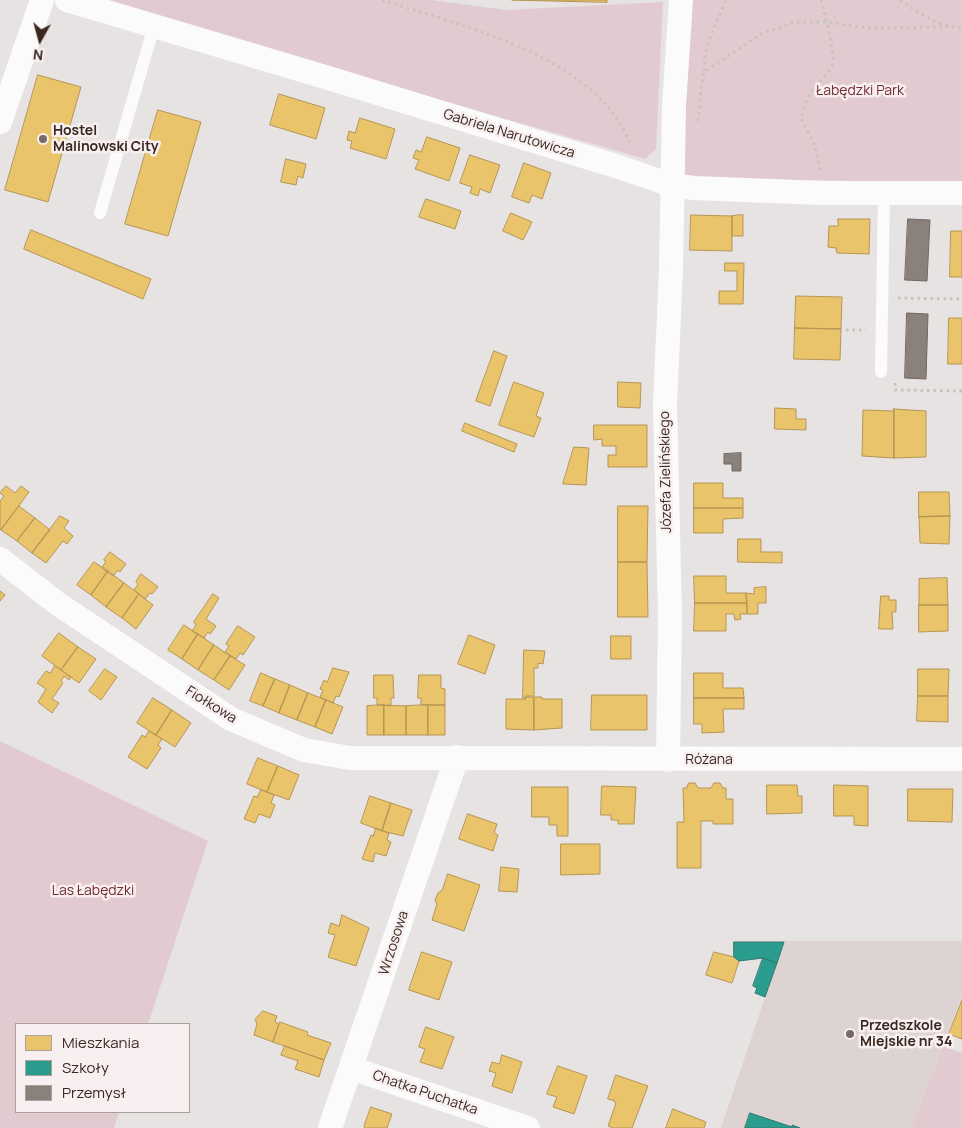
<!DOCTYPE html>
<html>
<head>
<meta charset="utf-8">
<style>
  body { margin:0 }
  #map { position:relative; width:962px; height:1128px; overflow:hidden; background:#e8e3e3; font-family:Manrope,sans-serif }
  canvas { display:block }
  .legend { position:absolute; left:15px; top:1023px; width:175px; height:90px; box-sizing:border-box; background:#f8f0f0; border:1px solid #aca09d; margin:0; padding:6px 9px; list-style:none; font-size:15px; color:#3b2720 }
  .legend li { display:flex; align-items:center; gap:10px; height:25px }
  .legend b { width:25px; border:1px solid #aca09d }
  .north { position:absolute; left:15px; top:15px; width:50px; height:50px; -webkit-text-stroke:4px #f8f0f0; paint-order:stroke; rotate:187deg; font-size:14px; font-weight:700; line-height:20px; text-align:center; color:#3b2720 }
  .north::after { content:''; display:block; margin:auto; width:18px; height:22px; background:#3b2720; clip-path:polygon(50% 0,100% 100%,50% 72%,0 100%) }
</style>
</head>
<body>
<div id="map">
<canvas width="962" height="1128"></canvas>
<ul class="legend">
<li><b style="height:14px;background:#e9c46a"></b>Mieszkania</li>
<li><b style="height:14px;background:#2a9d8f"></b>Szkoły</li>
<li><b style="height:14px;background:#8a817c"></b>Przemysł</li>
</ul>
<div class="north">N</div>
</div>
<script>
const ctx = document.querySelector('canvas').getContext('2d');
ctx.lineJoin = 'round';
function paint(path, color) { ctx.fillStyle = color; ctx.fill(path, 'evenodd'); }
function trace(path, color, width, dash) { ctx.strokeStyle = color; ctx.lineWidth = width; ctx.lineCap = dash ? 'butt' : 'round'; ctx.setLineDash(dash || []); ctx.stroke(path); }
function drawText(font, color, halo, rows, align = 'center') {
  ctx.font = font + ' Manrope,sans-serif'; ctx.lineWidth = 5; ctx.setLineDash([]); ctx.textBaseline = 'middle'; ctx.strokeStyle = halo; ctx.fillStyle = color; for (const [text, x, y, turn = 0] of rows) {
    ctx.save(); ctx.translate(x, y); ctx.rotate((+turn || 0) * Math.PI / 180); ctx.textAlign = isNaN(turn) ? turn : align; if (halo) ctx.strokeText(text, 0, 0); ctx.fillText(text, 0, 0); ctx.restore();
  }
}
const built = new Path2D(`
  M 784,941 L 962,941 L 962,996 L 911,1128 L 721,1128 Z`);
const green = new Path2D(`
  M 92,0 L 432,0 L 506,10 L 663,2 L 656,149 L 645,159 Z
  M 688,0 L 962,0 L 962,183 L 689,178 L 681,170 Z
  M 0,741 L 208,841 L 148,1024 L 16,1024 L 16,1112 L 119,1112 L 114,1128 L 0,1128 Z
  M 943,1046 L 962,1053 L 962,1128 L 911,1128 Z`);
const homes = new Path2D(`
  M 512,0 L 607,0 L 607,2 Z
  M 38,75 L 81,87 L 48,202 L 5,190 Z
  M 279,94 L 325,108 L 316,139 L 270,125 Z
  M 158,110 L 201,122 L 168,236 L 125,224 Z
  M 360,118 L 395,129 L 386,159 L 350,148 L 352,141 L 347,140 L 349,131 L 355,133 Z
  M 427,137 L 460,148 L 449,181 L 415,169 L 419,160 L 413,158 L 416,150 L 421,152 Z
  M 470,155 L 500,165 L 490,193 L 480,189 L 478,196 L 470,193 L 472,187 L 460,183 Z
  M 286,159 L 306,164 L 303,178 L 298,176 L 296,185 L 281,182 Z
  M 524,163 L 551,173 L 542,199 L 532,195 L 529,203 L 512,197 Z
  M 426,199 L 461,211 L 455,229 L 419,217 Z
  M 511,213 L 532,222 L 523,240 L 503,231 Z
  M 691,215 L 732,216 L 732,251 L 690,250 Z
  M 743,215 L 743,236 L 732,236 L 732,216 Z
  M 838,219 L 870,219 L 869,254 L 837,253 L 836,248 L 828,247 L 829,226 L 838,226 Z
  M 31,230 L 151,279 L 143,299 L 24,249 Z
  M 951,231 L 962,231 L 962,277 L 950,277 Z
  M 725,263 L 744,263 L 743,304 L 719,304 L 719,291 L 737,291 L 737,271 L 725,271 Z
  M 796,296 L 842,297 L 841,329 L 795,328 Z
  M 949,318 L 962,318 L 962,364 L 948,364 Z
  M 795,328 L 841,329 L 840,360 L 794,359 Z
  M 494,351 L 507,356 L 490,406 L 476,401 Z
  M 514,382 L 544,393 L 536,416 L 541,418 L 534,437 L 499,425 Z
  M 618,382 L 641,383 L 640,408 L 618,407 Z
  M 775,408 L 796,409 L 796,419 L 806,419 L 806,430 L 775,429 Z
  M 894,409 L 926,411 L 926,457 L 894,458 Z
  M 894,409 L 894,458 L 862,456 L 863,410 L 893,411 Z
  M 465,423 L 517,444 L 514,452 L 462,431 Z
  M 594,425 L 647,425 L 647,467 L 608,467 L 608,455 L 616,455 L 616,446 L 602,446 L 602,439 L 594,440 Z
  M 574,447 L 589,448 L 586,485 L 563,484 Z
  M 694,483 L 723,483 L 723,498 L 743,498 L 743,508 L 694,508 Z
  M 6,486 L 15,493 L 21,486 L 29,492 L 1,530 L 0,529 L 0,501 L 4,496 L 0,493 Z
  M 919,492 L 949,492 L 950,516 L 919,517 Z
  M 19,506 L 35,518 L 17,541 L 1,530 Z
  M 618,506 L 648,506 L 647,562 L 618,562 Z
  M 694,508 L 743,508 L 743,518 L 723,519 L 723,533 L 694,533 Z
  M 60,516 L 69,521 L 64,528 L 73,536 L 67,544 L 63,541 L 46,563 L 32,553 Z
  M 950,516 L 949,544 L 920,543 L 919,517 Z
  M 35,518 L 50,530 L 32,553 L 17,541 Z
  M 738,539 L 761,539 L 761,552 L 782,552 L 782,563 L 738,562 Z
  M 110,552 L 126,564 L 120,572 L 118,570 L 113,576 L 102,568 L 106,561 L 104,560 Z
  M 94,562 L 108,571 L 91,595 L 77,585 Z
  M 618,562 L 647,562 L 648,617 L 618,617 Z
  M 108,571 L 124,583 L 106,607 L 91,595 Z
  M 141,574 L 158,587 L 152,594 L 150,593 L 145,599 L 134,590 L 138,584 L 136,582 Z
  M 694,576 L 726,576 L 726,593 L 746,593 L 747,603 L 695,603 Z
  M 947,578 L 948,605 L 919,605 L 919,579 Z
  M 124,583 L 139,594 L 122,618 L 106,607 Z
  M 766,587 L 766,603 L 758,603 L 758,614 L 747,614 L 746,593 L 754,594 L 754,588 Z
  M 0,591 L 5,595 L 0,601 Z
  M 139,594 L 153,605 L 136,629 L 122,618 Z
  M 213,594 L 219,598 L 206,619 L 216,626 L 210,634 L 208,632 L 204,638 L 192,631 L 196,625 L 194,622 Z
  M 881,596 L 889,596 L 889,600 L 896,600 L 896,612 L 892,612 L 893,629 L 879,629 Z
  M 695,603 L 747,603 L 747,614 L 740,614 L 741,619 L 735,620 L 734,614 L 726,614 L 726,631 L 694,631 Z
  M 919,605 L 948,605 L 948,631 L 919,632 Z
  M 184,625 L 198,634 L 182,659 L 168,650 Z
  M 238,626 L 255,637 L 243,655 L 240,653 L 236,659 L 225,652 L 229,646 L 226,644 Z
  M 59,633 L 78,647 L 61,670 L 42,656 Z
  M 198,634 L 214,645 L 198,670 L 182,659 Z
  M 469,635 L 495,645 L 485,674 L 458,664 Z
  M 611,636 L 631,636 L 631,659 L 611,659 Z
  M 214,645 L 230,656 L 214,680 L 198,670 Z
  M 78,647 L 96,659 L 79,683 L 61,670 Z
  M 524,650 L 545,651 L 543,664 L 538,663 L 538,668 L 534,668 L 534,696 L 526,696 L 526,698 L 523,698 Z
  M 230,656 L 245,665 L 229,690 L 214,680 Z
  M 55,666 L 71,677 L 69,680 L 64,676 L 61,681 L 63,683 L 52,699 L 59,703 L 52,713 L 38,702 L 46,689 L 37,683 L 46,671 L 50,673 Z
  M 333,668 L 349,672 L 339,697 L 336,696 L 333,703 L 320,697 L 323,690 L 320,689 L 324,680 L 327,682 Z
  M 105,669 L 117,677 L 101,700 L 89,691 Z
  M 918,669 L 949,669 L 948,696 L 918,696 Z
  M 261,673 L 275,679 L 263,706 L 250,701 Z
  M 694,673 L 723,673 L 723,688 L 743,688 L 744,698 L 694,698 Z
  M 374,675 L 393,675 L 394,698 L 391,698 L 391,706 L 377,705 L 377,698 L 374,698 Z
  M 419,675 L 441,675 L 441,688 L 445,689 L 445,705 L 421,705 L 421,698 L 418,698 Z
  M 275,679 L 290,685 L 279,713 L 263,706 Z
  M 290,685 L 308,693 L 297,720 L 279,713 Z
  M 308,693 L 326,700 L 315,727 L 297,720 Z
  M 592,695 L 647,695 L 647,730 L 591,730 Z
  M 918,696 L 948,696 L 948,722 L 917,721 Z
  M 526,697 L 534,697 L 534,730 L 506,729 L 506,699 L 525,699 Z
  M 534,697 L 542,697 L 542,699 L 562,699 L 562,728 L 534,730 Z
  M 153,698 L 172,710 L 156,735 L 137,723 Z
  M 694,698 L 744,698 L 744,709 L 723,709 L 724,732 L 702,733 L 702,724 L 694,724 Z
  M 326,700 L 343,707 L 332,734 L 315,727 Z
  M 384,705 L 384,735 L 367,735 L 367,706 Z
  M 384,705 L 406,706 L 406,735 L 384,735 Z
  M 428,705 L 428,735 L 406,735 L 406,706 Z
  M 428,705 L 445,705 L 445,735 L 428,735 Z
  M 172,710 L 191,723 L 175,747 L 156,735 Z
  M 149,731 L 162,739 L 158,745 L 161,748 L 147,769 L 128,757 L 142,735 L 145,737 Z
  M 258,758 L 278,766 L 267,792 L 247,784 Z
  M 278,766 L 299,775 L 289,800 L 267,792 Z
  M 689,783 L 695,783 L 698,788 L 711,788 L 714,783 L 720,783 L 723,788 L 726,788 L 726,799 L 733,799 L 733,824 L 713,824 L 713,821 L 701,821 L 701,868 L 677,868 L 677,822 L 684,822 L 683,788 L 686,788 Z
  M 767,785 L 797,785 L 798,796 L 802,796 L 802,813 L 767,814 Z
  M 834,785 L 868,786 L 868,826 L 854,825 L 854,816 L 834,816 Z
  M 602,786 L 636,787 L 634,824 L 618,824 L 618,820 L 611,820 L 611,815 L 601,815 Z
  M 532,787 L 568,787 L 568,836 L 557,836 L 557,825 L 549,825 L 549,817 L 532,817 Z
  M 908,789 L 953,789 L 952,822 L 908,821 Z
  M 261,790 L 274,795 L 271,803 L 275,805 L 270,818 L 259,814 L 255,823 L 244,819 L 254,796 L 257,797 Z
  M 370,796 L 391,803 L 382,831 L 361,823 Z
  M 391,803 L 412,810 L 403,836 L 382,831 Z
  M 468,814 L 497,824 L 494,833 L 498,835 L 493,851 L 459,839 Z
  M 376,828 L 389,833 L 387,840 L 391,842 L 386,856 L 375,853 L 373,862 L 362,859 L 371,835 L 373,836 Z
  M 561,844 L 600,844 L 600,874 L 561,875 Z
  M 501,867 L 519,869 L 517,892 L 499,891 Z
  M 448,874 L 480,885 L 464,931 L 432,920 L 437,904 L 435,900 L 438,893 L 442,890 Z
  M 342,915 L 369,928 L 356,966 L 328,957 L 335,935 L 328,933 L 331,923 L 339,926 Z
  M 422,952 L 452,962 L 439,1000 L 409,990 Z
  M 714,952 L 734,957 L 739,961 L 732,983 L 706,975 Z
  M 962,1000 L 962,1039 L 949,1034 Z
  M 263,1011 L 277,1016 L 275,1022 L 279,1024 L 273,1042 L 254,1035 L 257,1024 L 255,1020 Z
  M 280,1022 L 308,1032 L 307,1035 L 331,1043 L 324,1060 L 273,1042 Z
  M 426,1027 L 454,1037 L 442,1069 L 420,1062 L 425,1049 L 419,1047 Z
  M 285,1046 L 324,1060 L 319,1077 L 295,1069 L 298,1061 L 281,1055 Z
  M 502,1055 L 522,1062 L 512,1093 L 492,1086 L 496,1073 L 489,1071 L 492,1062 L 499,1064 Z
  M 558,1066 L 587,1076 L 574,1114 L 553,1107 L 557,1097 L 547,1094 Z
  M 616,1075 L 648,1086 L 632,1128 L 613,1128 L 608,1126 L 616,1103 L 614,1102 L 615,1101 L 608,1099 Z
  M 371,1107 L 392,1114 L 387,1128 L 365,1128 L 364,1127 Z
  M 673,1109 L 706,1122 L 704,1128 L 666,1128 Z`);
const schools = new Path2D(`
  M 734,942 L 784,942 L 777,963 L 763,958 L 739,961 L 734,957 Z
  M 763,958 L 777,963 L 765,997 L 755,993 L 757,988 L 753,986 Z
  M 750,1113 L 792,1127 L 792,1125 L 800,1128 L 745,1128 Z`);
const industry = new Path2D(`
  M 908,219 L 930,220 L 927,281 L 905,280 Z
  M 907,313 L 928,314 L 926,379 L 905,378 Z
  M 741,453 L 741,471 L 732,471 L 732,464 L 724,464 L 724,454 Z`);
const path = new Path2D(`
  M 382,0 C 462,26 601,57 631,147
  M 821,0 C 824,13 836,53 832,65 C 828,73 821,80 815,86 C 808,95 804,107 801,118 L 815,146 L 821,172
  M 900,0 C 919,13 939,27 962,28
  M 704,71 C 704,45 716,24 726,0
  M 698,121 L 701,89 L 704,72 L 761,34 L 795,22 L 826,22 L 868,28 L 950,27
  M 898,298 L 962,299
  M 846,330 L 866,330
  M 895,383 L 895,390 L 962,391`);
const service = new Path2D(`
  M 100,213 L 154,26
  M 881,372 L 884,193`);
const minor = new Path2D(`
  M 67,0 L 325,77 L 619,167 L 671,185 L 694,188 L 822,193 L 962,193
  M 0,122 L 42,0
  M 0,559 L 58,604 L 231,719 L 304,750 L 350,758 L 962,759
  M 668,760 L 670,615 L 665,404 L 671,269 L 674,106 L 681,0
  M 351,1068 L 528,1128
  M 330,1128 L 457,757`);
const markers = [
  [43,139,5,"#786964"],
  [850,1034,5,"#786964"]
];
const parkNames = [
  ["Łabędzki Park",860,91],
  ["Las Łabędzki",93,891]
];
const poiNames = [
  ["Hostel",53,131],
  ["Malinowski City",53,147],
  ["Przedszkole",860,1026],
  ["Miejskie nr 34",860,1042]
];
const streetNames = [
  ["Gabriela Narutowicza",509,134,17],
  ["Józefa Zielińskiego",666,472,-91],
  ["Fiołkowa",211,705,32],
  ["Różana",709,760],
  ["Wrzosowa",394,943,-72],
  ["Chatka Puchatka",425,1093,19]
];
paint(built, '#dcd3d2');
paint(green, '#e2cbd0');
paint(homes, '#e9c46a');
trace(homes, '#b59554', 1);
paint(schools, '#2a9d8f');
trace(schools, '#2f7a6e', 1);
paint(industry, '#8a817c');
trace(industry, '#726660', 1);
trace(path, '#c9c2c0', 3, [2.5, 4]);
trace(service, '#fcfbfb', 12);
trace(minor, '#fcfbfb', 24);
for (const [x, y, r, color] of markers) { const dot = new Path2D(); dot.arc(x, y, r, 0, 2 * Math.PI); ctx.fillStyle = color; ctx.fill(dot); trace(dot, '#f8f0f0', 2); }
drawText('14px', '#732a31', '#f8f0f0', parkNames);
drawText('bold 14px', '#3b2720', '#f8f0f0', poiNames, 'left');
drawText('14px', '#3b2720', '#f8f0f0', streetNames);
</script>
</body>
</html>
